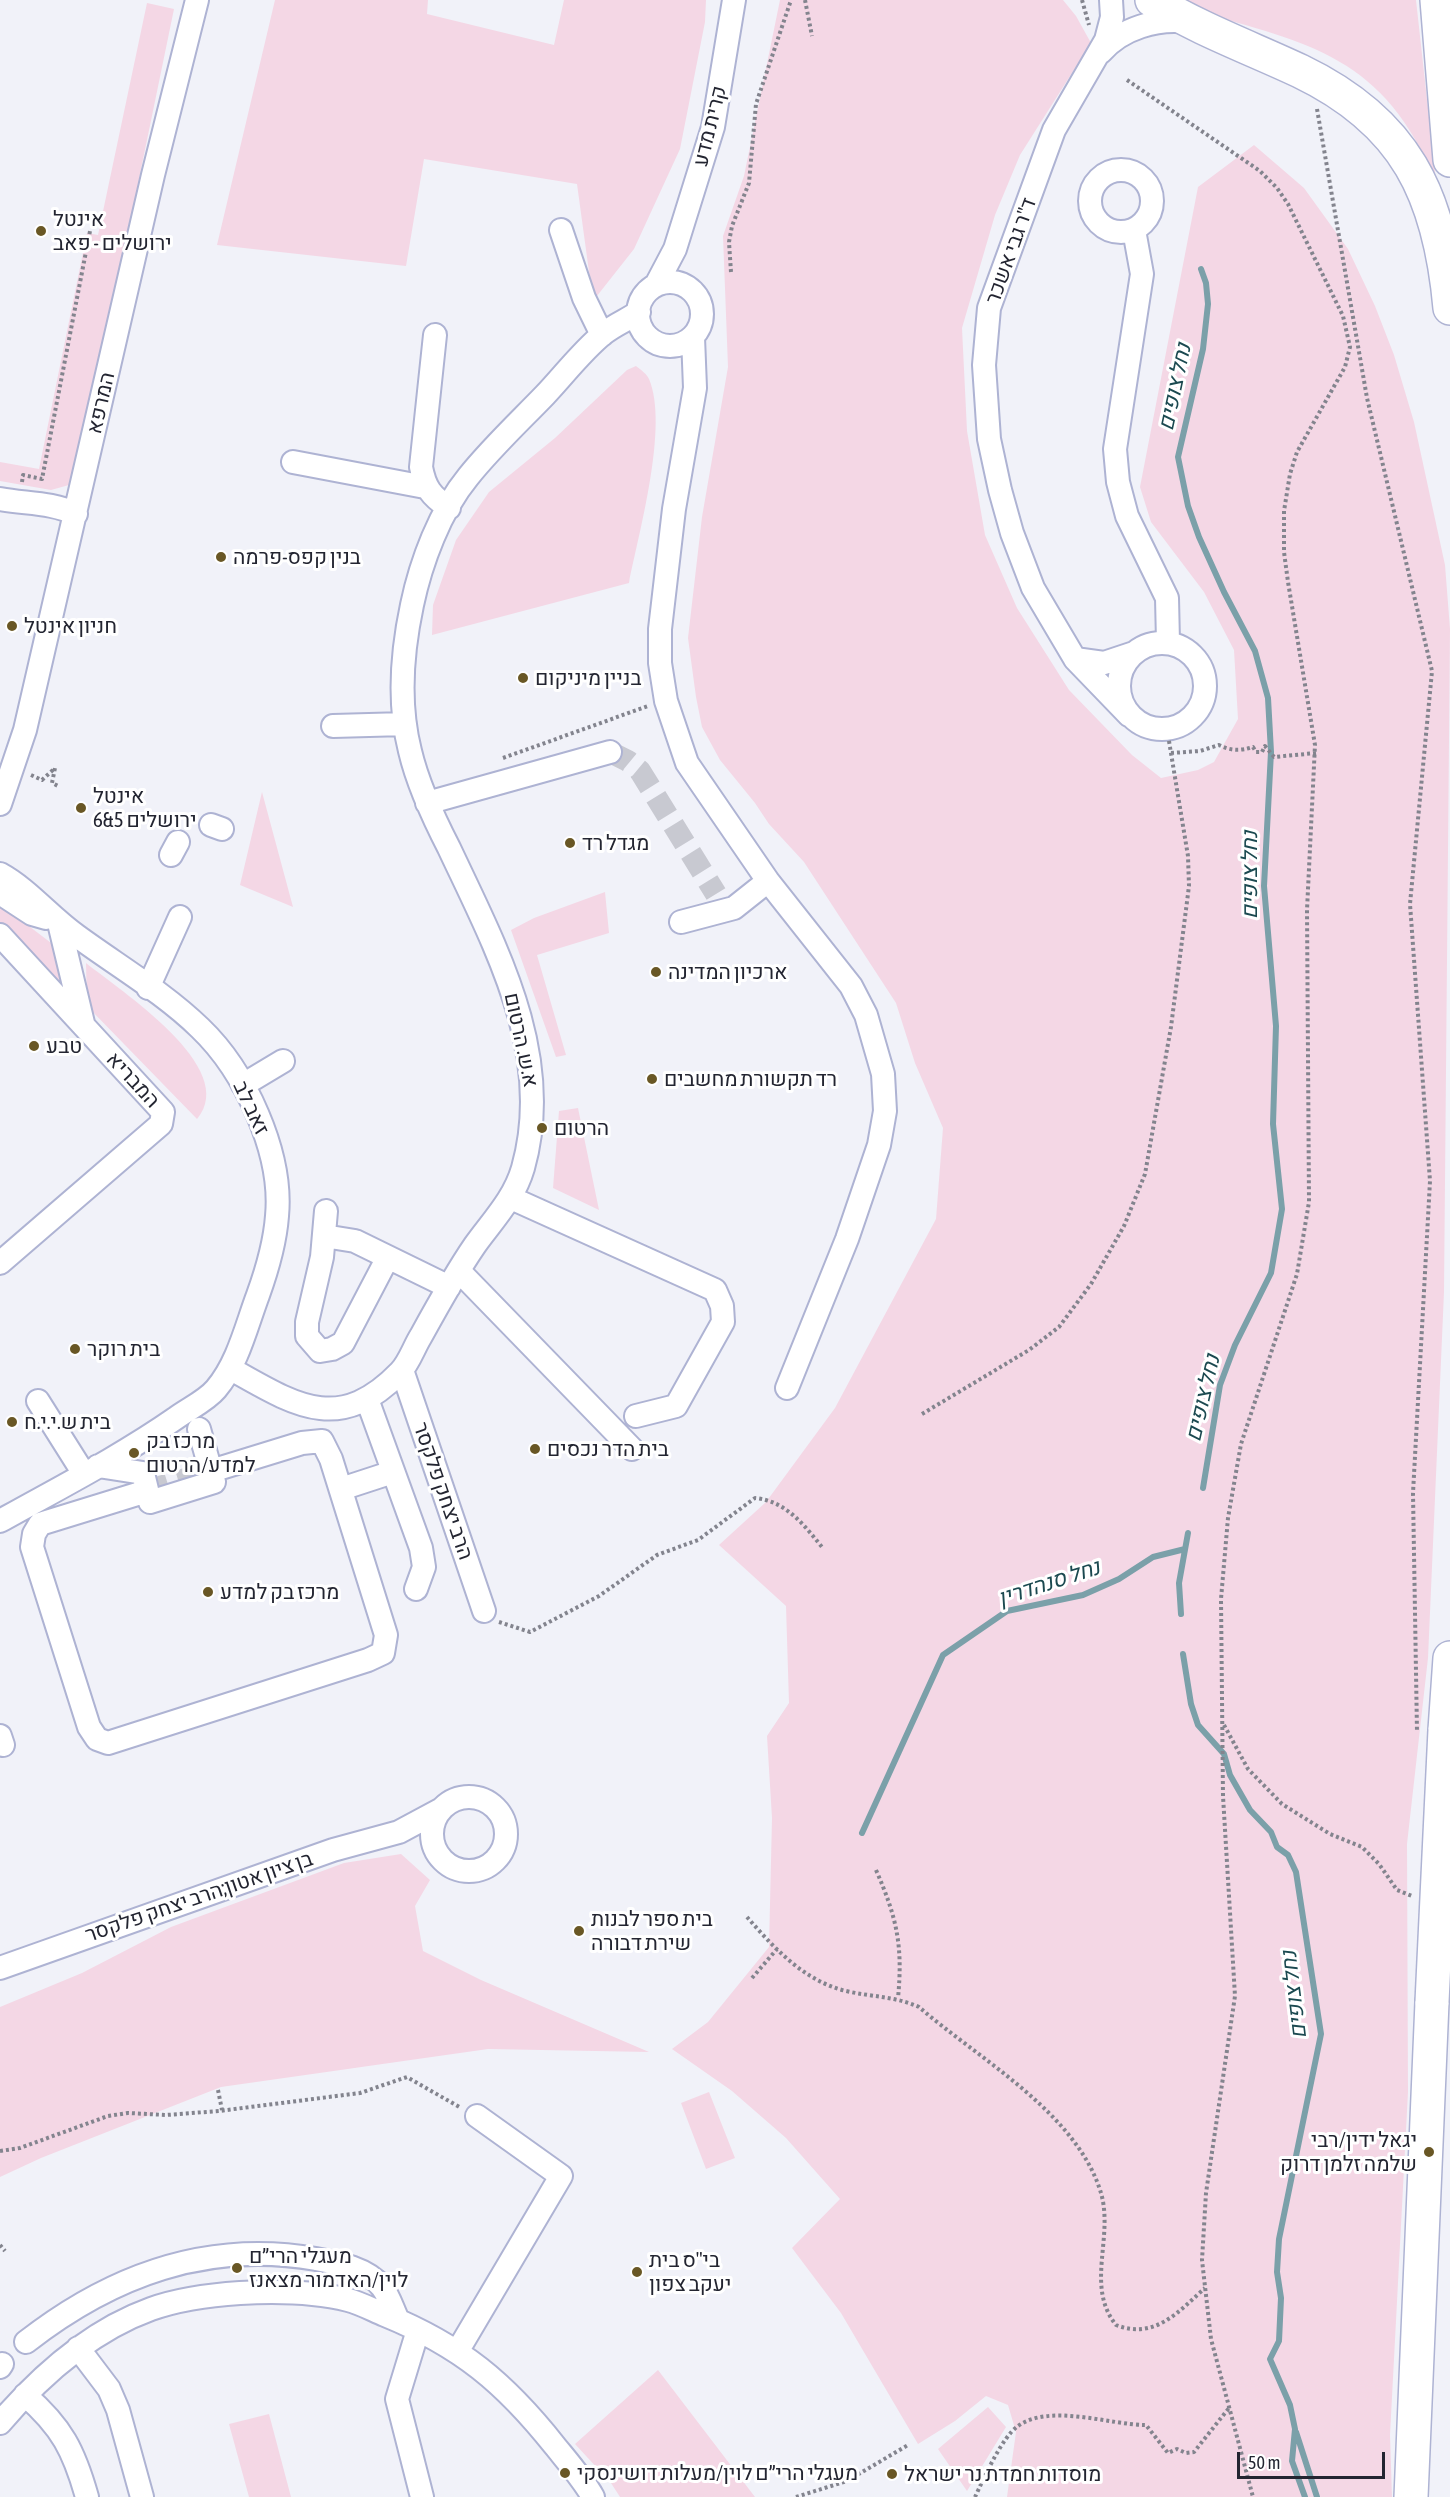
<!DOCTYPE html>
<html>
<head>
<meta charset="utf-8">
<style>
  body { margin:0 }
  #map { position:relative; width:1450px; height:2497px; overflow:hidden; background:#f1f2f9; font-family:"Asap Condensed",sans-serif }
  canvas { display:block }
  .scale { position:absolute; left:1237px; top:2452px; width:148px; height:27px; box-sizing:border-box; border:3px solid #232531; border-top:0; padding-left:8px; font-size:18px; line-height:21px; white-space:nowrap; color:#232531; -webkit-text-stroke:4px #fff; paint-order:stroke }
</style>
</head>
<body>
<div id="map">
<canvas width="1450" height="2497"></canvas>
<div class="scale">50 m</div>
</div>
<script>
const ctx = document.querySelector('canvas').getContext('2d');
ctx.lineJoin = 'round';
function paint(path, color) { ctx.fillStyle = color; ctx.fill(path, 'evenodd'); }
function trace(path, color, width, dash) { ctx.strokeStyle = color; ctx.lineWidth = width; ctx.lineCap = dash ? 'butt' : 'round'; ctx.setLineDash(dash || []); ctx.stroke(path); }
function drawText(font, color, halo, rows, align = 'center') {
  ctx.font = font + ' "Asap Condensed",Heebo,sans-serif'; ctx.lineWidth = 6; ctx.setLineDash([]); ctx.textBaseline = 'middle'; ctx.strokeStyle = halo; ctx.fillStyle = color; for (const [text, x, y, turn = 0] of rows) {
    ctx.save(); ctx.translate(x, y); ctx.rotate((+turn || 0) * Math.PI / 180); ctx.textAlign = isNaN(turn) ? turn : align; if (halo) ctx.strokeText(text, 0, 0); ctx.fillText(text, 0, 0); ctx.restore();
  }
}
const green = new Path2D(`
  M 275,0 L 428,0 L 427,14 L 554,45 L 564,0 L 706,0 L 705,22 L 680,149 L 634,249 L 593,301 L 577,184 L 424,159 L 406,266 L 217,245 Z
  M 780,0 L 1063,0 L 1076,16 L 1091,43 L 1020,155 L 995,215 L 962,328 L 967,431 L 985,535 L 1017,608 L 1069,690 L 1132,755 L 1161,778 L 1198,770 L 1214,762 L 1238,719 L 1234,650 L 1204,592 L 1151,522 L 1140,487 L 1198,187 L 1254,145 L 1304,188 L 1348,249 L 1375,306 L 1394,355 L 1414,422 L 1445,565 L 1450,629 L 1444,1292 L 1428,1658 L 1407,1844 L 1408,2092 L 1390,2435 L 1392,2497 L 1007,2497 L 1016,2432 L 1008,2405 L 986,2396 L 955,2421 L 918,2444 L 841,2313 L 792,2248 L 840,2199 L 786,2138 L 732,2091 L 672,2049 L 708,2022 L 769,1947 L 772,1818 L 767,1736 L 789,1703 L 786,1606 L 719,1545 L 766,1502 L 835,1408 L 936,1219 L 943,1128 L 915,1063 L 896,1003 L 804,862 L 769,824 L 755,803 L 720,760 L 702,727 L 696,697 L 688,638 L 702,517 L 728,367 L 723,236 L 744,176 Z
  M 1177,0 L 1416,0 L 1436,181 C 1383,56 1312,44 1192,10 Z
  M 147,3 L 174,9 L 80,465 L 69,485 L 51,490 L 0,481 L 0,462 L 39,469 L 87,233 L 98,235 Z
  M 636,366 C 641,370 647,374 649,379 C 669,426 639,532 629,583 L 432,635 L 433,605 L 456,540 L 489,492 L 555,438 L 627,370 Z
  M 262,792 L 293,907 L 240,885 Z
  M 605,892 L 609,933 L 537,955 L 566,1055 L 556,1057 L 511,930 L 534,918 Z
  M 0,904 L 59,949 L 60,983 L 2,925 L 0,926 Z
  M 86,963 C 119,990 241,1068 197,1119 L 87,1006 Z
  M 578,1108 L 599,1210 L 553,1188 L 559,1111 Z
  M 401,1854 L 430,1880 L 415,1906 L 423,1951 L 481,1980 L 649,2052 L 488,2049 L 221,2087 L 41,2158 L 0,2177 L 0,2007 L 82,1973 L 171,1927 L 344,1863 Z
  M 709,2092 L 735,2158 L 706,2169 L 681,2103 Z
  M 658,2370 L 755,2497 L 620,2497 L 611,2483 L 575,2444 Z
  M 988,2407 L 1006,2427 L 967,2491 L 938,2449 Z
  M 269,2414 L 291,2497 L 249,2497 L 229,2424 Z`);
const stream = new Path2D(`
  M 1201,269 L 1206,283 L 1208,304 L 1203,349 L 1178,457 L 1188,506 L 1199,537 L 1224,592 L 1255,651 L 1268,698 L 1271,752 L 1264,886 L 1276,1026 L 1273,1124 L 1282,1209 L 1271,1273 L 1235,1345 L 1220,1385 L 1203,1488
  M 1181,1614 L 1179,1583 L 1188,1533
  M 1183,1654 L 1191,1704 L 1198,1725 L 1224,1754 L 1230,1775 L 1250,1810 L 1271,1832 L 1277,1847 L 1288,1855 L 1296,1872 L 1321,2034 L 1279,2239 L 1277,2272 L 1281,2298 L 1279,2341 L 1270,2359 L 1290,2405 L 1295,2429 L 1292,2461 L 1305,2497
  M 862,1833 L 943,1655 L 1007,1611 L 1083,1595 L 1119,1579 L 1153,1557 L 1185,1549
  M 1296,2432 L 1317,2497`);
const minorTunnel = new Path2D(`
  M 610,752 L 628,761 L 640,771 L 716,894
  M 147,1491 L 211,1471`);
const path = new Path2D(`
  M 805,0 L 812,36
  M 1082,0 L 1089,25
  M 1127,80 L 1260,171 L 1277,188 L 1288,204 L 1343,316 L 1350,347 L 1345,367 L 1297,452 L 1290,474 L 1284,511 L 1284,552 L 1288,582 L 1315,745 L 1307,910 L 1309,1202 L 1297,1274 L 1241,1444 L 1228,1518 L 1221,1599 L 1223,1796 L 1235,1996 L 1206,2193 L 1202,2260 L 1211,2339 L 1253,2497
  M 1317,109 L 1367,398 L 1432,671 L 1410,904 L 1430,1181 L 1413,1493 L 1417,1732
  M 731,272 L 729,242 L 732,226 L 749,183 L 756,104 L 791,0
  M 22,482 L 23,475 L 42,479 L 90,231
  M 1171,753 L 1200,751 L 1219,745 C 1231,751 1240,751 1253,747 L 1256,752 L 1262,752 L 1265,746 L 1274,757 L 1316,753
  M 503,758 L 648,706
  M 31,775 L 42,780 L 55,768 L 52,783 L 60,787
  M 922,1414 L 1029,1350 L 1059,1327 L 1091,1284 L 1124,1226 L 1145,1174 L 1171,1027 L 1189,886 L 1188,856 L 1167,729
  M 499,1622 L 530,1632 L 599,1596 L 657,1555 L 698,1540 L 755,1498 C 786,1501 804,1525 822,1547
  M 1224,1725 L 1248,1769 L 1282,1804 L 1330,1834 L 1362,1847 L 1379,1864 L 1397,1890 L 1412,1896
  M 876,1870 C 897,1918 903,1946 898,1998
  M 747,1917 C 774,1948 804,1981 846,1991 C 872,1997 894,1996 919,2007 C 980,2060 1077,2113 1101,2193 C 1114,2238 1085,2286 1116,2325 C 1155,2340 1178,2312 1205,2288
  M 752,1978 L 777,1949
  M 218,2090 L 222,2110
  M 0,2151 L 20,2148 L 108,2116 L 128,2113 L 166,2115 L 219,2111 L 360,2093 L 407,2077 L 461,2108
  M 0,2245 L 5,2251
  M 796,2497 L 847,2481 L 908,2445
  M 975,2497 C 984,2478 1002,2437 1018,2426 C 1050,2403 1110,2425 1146,2425 L 1168,2453 L 1177,2449 L 1186,2453 L 1194,2452 L 1229,2408`);
const minor = new Path2D(`
  M 1111,0 L 1112,17 L 1106,40 L 1054,130 L 989,308 L 984,365 L 989,439 L 1000,490 L 1012,533 L 1033,588 L 1075,659 L 1129,715
  M 1101,52 C 1122,28 1157,18 1188,22
  M1090 201a31 31 0 1 1 62 0a31 31 0 1 1-62 0Z
  M 561,230 L 584,298 L 602,335
  M 1134,230 L 1142,274 L 1115,449 L 1118,482 L 1127,516 L 1167,598 L 1168,642
  M638 314a32 32 0 1 1 64 0a32 32 0 1 1-64 0Z
  M 656,285 L 675,249 L 713,127 L 734,0
  M 435,335 L 421,467 C 425,488 431,496 449,508
  M 693,337 L 695,388 L 674,509 L 660,629 L 660,663 L 666,701 L 687,763 L 768,881 L 851,986 L 866,1015 L 883,1074 L 885,1111 L 879,1145 L 847,1239 L 787,1388
  M 293,462 L 425,487
  M 0,499 C 26,504 51,502 76,514
  M1119 686a43 43 0 1 1 86 0a43 43 0 1 1-86 0Z
  M 1075,659 L 1104,663 L 1134,653
  M 333,726 L 405,724
  M 427,803 L 610,752
  M 0,804 L 25,730 L 153,175 L 197,0
  M 211,825 L 222,829
  M 171,855 L 178,842
  M 0,874 C 29,890 50,917 77,936 C 118,966 164,993 200,1028 C 245,1071 283,1153 277,1216 C 275,1243 267,1270 258,1295 C 246,1327 238,1363 216,1389 C 206,1401 188,1409 176,1418 C 120,1457 59,1488 0,1521
  M 0,893 L 32,914 L 46,918
  M 681,922 L 734,908 L 768,881
  M 59,923 L 83,1023
  M 0,935 L 163,1112 L 161,1124 L 0,1263
  M 148,988 L 180,917
  M 243,1085 L 283,1061
  M 511,1198 L 715,1290 L 722,1306 L 723,1322 L 676,1406 L 636,1416
  M 326,1211 L 322,1257 L 307,1322 L 307,1336 L 320,1351 L 332,1349 L 343,1343 L 388,1257
  M 324,1236 L 355,1241 L 449,1287
  M 459,1271 L 632,1449
  M 231,1369 C 295,1405 339,1435 400,1372 C 409,1363 414,1347 421,1336 C 438,1305 455,1274 475,1245 C 493,1220 514,1199 523,1168 C 555,1055 496,948 449,848 C 433,817 418,785 410,751 C 398,704 402,652 412,605 C 421,562 440,511 468,477 C 491,448 519,422 545,395 C 564,375 582,351 603,334 C 614,325 627,320 639,312
  M 402,1370 L 484,1611
  M 367,1399 L 421,1548 L 424,1567 L 416,1589
  M 38,1401 L 84,1474
  M 98,1466 L 143,1473 L 150,1502 L 214,1482 L 199,1429
  M 341,1489 L 393,1472
  M 147,1491 L 40,1524 L 34,1534 L 32,1547 L 89,1727 L 97,1739 L 108,1743 L 368,1660 L 383,1653 L 386,1635 L 331,1459 L 322,1441 L 302,1443 L 211,1471
  M 0,1736 L 3,1745
  M432 1834a37 37 0 1 1 74 0a37 37 0 1 1-74 0Z
  M 0,1968 L 333,1850 L 399,1832 L 440,1810
  M 418,2330 L 397,2399 L 422,2497
  M 26,2342 C 112,2275 207,2240 316,2259 C 338,2263 367,2268 382,2287 C 389,2296 393,2310 398,2320
  M 78,2348 L 109,2389 L 118,2410 L 142,2497
  M 457,2352 L 561,2176 L 477,2116
  M 0,2367 L 2,2364
  M 25,2395 C 62,2427 74,2451 87,2497
  M 0,2423 C 41,2375 90,2331 151,2309 C 179,2299 209,2295 240,2293 C 276,2291 312,2291 348,2300 C 360,2303 373,2310 385,2315 C 461,2346 505,2383 555,2446 C 568,2462 583,2479 593,2497`);
const highway = new Path2D(`
  M 1152,0 C 1199,29 1251,48 1300,71 C 1406,122 1440,195 1450,308
  M 1437,0 L 1450,160
  M 1445,1730 L 1450,1658
  M 1411,2497 L 1432,2002`);
const highwayBridge = new Path2D(`
  M 1432,2002 L 1445,1730`);
const markers = [
  [41,231,6,"#695725"],
  [221,557,6,"#695725"],
  [12,626,6,"#695725"],
  [523,678,6,"#695725"],
  [81,808,6,"#695725"],
  [570,843,6,"#695725"],
  [656,972,6,"#695725"],
  [34,1046,6,"#695725"],
  [652,1079,6,"#695725"],
  [542,1128,6,"#695725"],
  [75,1349,6,"#695725"],
  [12,1422,6,"#695725"],
  [535,1449,6,"#695725"],
  [134,1453,6,"#695725"],
  [208,1592,6,"#695725"],
  [579,1931,6,"#695725"],
  [1429,2152,6,"#695725"],
  [237,2268,6,"#695725"],
  [637,2272,6,"#695725"],
  [565,2473,6,"#695725"],
  [892,2474,6,"#695725"]
];
const streetNames = [
  ["קרית מדע",710,126,-76],
  ["ד\"ר גבי אשכר",1011,251,-70],
  ["המרפא",101,403,-77],
  ["א.ש. הרטום",521,1040,78],
  ["המבריא",133,1080,47],
  ["זאב לב",251,1108,65],
  ["הרב יצחק פלקסר",443,1491,71],
  ["בן ציון אטון;הרב יצחק פלקסר",199,1897,-19]
];
const poiNames = [
  ["אינטל",53,219],
  ["ירושלים - פאב",53,243],
  ["בנין קפס-פרמה",233,557],
  ["חניון אינטל",24,626],
  ["בניין מיניקום",535,678],
  ["אינטל",93,796],
  ["ירושלים 5&6",93,820],
  ["מגדל רד",582,843],
  ["ארכיון המדינה",668,972],
  ["טבע",46,1046],
  ["רד תקשורת מחשבים",664,1079],
  ["הרטום",554,1128],
  ["בית רוקר",87,1349],
  ["בית ש.י.י.ח",24,1422],
  ["מרכז בק",146,1441],
  ["למדע/הרטום",146,1465],
  ["בית הדר נכסים",547,1449],
  ["מרכז בק למדע",220,1592],
  ["בית ספר לבנות",591,1919],
  ["שירת דבורה",591,1943],
  ["יגאל ידין/רבי",1417,2140,"right"],
  ["שלמה זלמן דרוק",1417,2164,"right"],
  ["מעגלי הרי״ם",249,2256],
  ["לוין/האדמור מצאנז",249,2280],
  ["בי\"ס בית",649,2260],
  ["יעקב צפון",649,2284],
  ["מעגלי הרי״ם לוין/מעלות דושינסקי",577,2473],
  ["מוסדות חמדת נר ישראל",904,2474]
];
const waterNames = [
  ["נחל צופים",1175,387,-78],
  ["נחל צופים",1250,875,-90],
  ["נחל צופים",1203,1398,-77],
  ["נחל סנהדרין",1049,1583,-18],
  ["נחל צופים",1294,1995,-97]
];
paint(green, '#f4d7e5');
trace(stream, '#7ba0a9', 6);
trace(minorTunnel, '#c8c9d1', 22, [22, 11]);
trace(minor, '#aeb3d3', 26);
trace(highway, '#aeb3d3', 36);
trace(path, '#83848e', 4, [3, 3]);
trace(minor, '#fff', 22);
trace(highway, '#fff', 33);
trace(highwayBridge, '#aeb3d3', 36, []);
trace(highwayBridge, '#fff', 33);
for (const [x, y, r, color] of markers) { const dot = new Path2D(); dot.arc(x, y, r, 0, 2 * Math.PI); ctx.fillStyle = color; ctx.fill(dot); trace(dot, '#fff', 2); }
drawText('21px', '#232531', '#fff', streetNames);
drawText('21px', '#232531', '#fff', poiNames, 'left');
drawText('italic 22px', '#1b4950', '#fff', waterNames);
</script>
</body>
</html>
